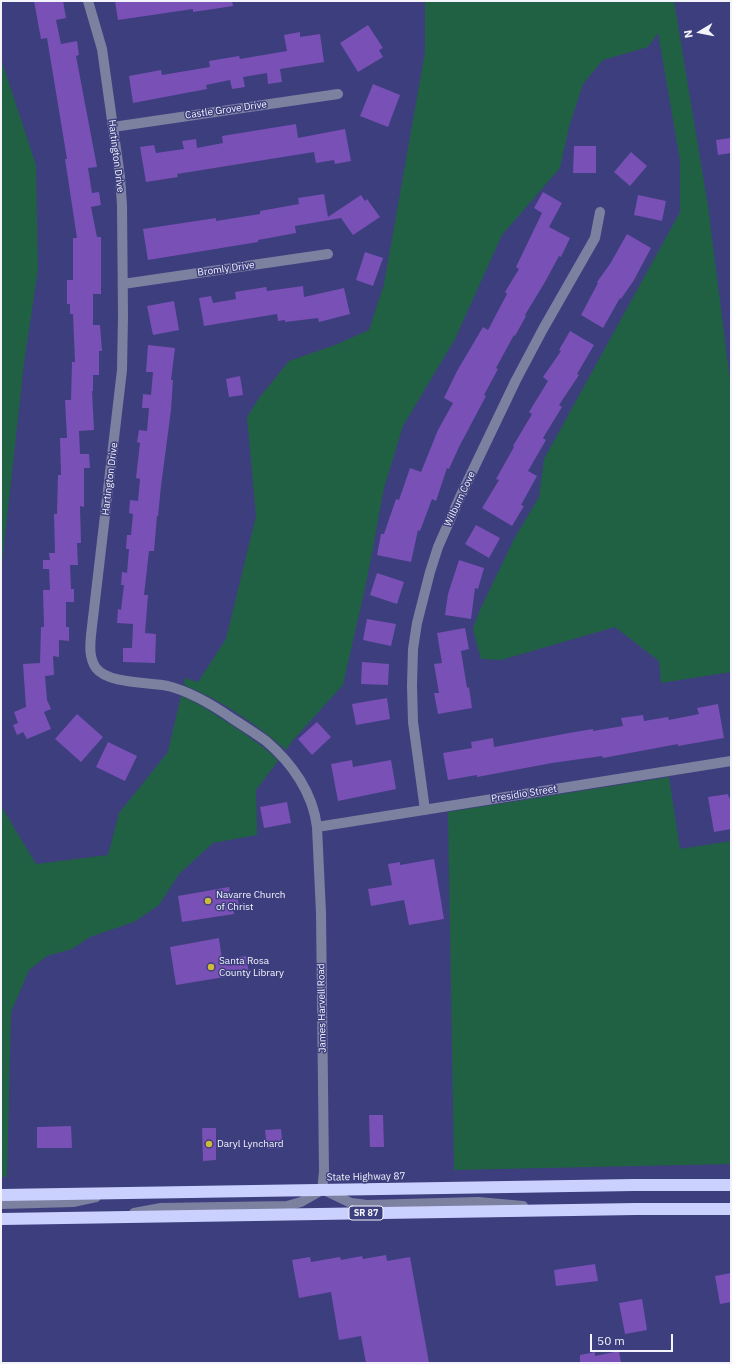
<!DOCTYPE html>
<html>
<head>
<meta charset="utf-8">
<style>
  body { margin:0 }
  #map { position:relative; width:732px; height:1364px; overflow:hidden; background:#3d3e7e; font-family:"IBM Plex Sans",sans-serif }
  canvas { display:block }
  .frame { position:absolute; inset:0; border:2px solid #f2f3fb; pointer-events:none }
  .north { position:absolute; left:680px; top:12px; width:40px; height:40px; -webkit-text-stroke:3px #3d3e7e; paint-order:stroke; rotate:260deg; font-size:11px; font-weight:700; line-height:16px; text-align:center; color:#f2f3fb }
  .north::after { content:''; display:block; margin:auto; width:14px; height:18px; background:#f2f3fb; clip-path:polygon(50% 0,100% 100%,50% 72%,0 100%) }
  .scale { position:absolute; left:590px; top:1334px; width:83px; height:18px; box-sizing:border-box; border:2px solid #f2f3fb; border-top:0; padding-left:5px; font-size:12px; line-height:14px; white-space:nowrap; color:#f2f3fb; -webkit-text-stroke:3px #3d3e7e; paint-order:stroke }
</style>
</head>
<body>
<div id="map">
<canvas width="732" height="1364"></canvas>
<div class="frame"></div>
<div class="north">N</div>
<div class="scale">50 m</div>
</div>
<script>
const ctx = document.querySelector('canvas').getContext('2d');
ctx.lineJoin = 'round';
function paint(path, color) { ctx.fillStyle = color; ctx.fill(path, 'evenodd'); }
function trace(path, color, width, dash) { ctx.strokeStyle = color; ctx.lineWidth = width; ctx.lineCap = dash ? 'butt' : 'round'; ctx.setLineDash(dash || []); ctx.stroke(path); }
function drawText(font, color, halo, rows, align = 'center') {
  ctx.font = font + ' "IBM Plex Sans",sans-serif'; ctx.lineWidth = 3; ctx.setLineDash([]); ctx.textBaseline = 'middle'; ctx.strokeStyle = halo; ctx.fillStyle = color; for (const [text, x, y, turn = 0] of rows) {
    ctx.save(); ctx.translate(x, y); ctx.rotate((+turn || 0) * Math.PI / 180); ctx.textAlign = isNaN(turn) ? turn : align; if (halo) ctx.strokeText(text, 0, 0); ctx.fillText(text, 0, 0); ctx.restore();
  }
}
const green = new Path2D(`
  M 425,1 L 674,1 L 708,206 L 731,388 L 731,672 L 661,683 L 659,661 L 615,627 L 501,660 L 481,659 L 473,629 L 479,612 L 514,539 L 539,497 L 544,459 L 680,212 L 680,160 L 658,33 L 648,47 L 603,60 L 583,84 L 569,127 L 560,168 L 502,235 L 455,339 L 403,426 L 384,488 L 367,579 L 343,685 L 293,740 L 286,750 C 256,724 221,700 184,685 L 185,678 L 198,682 L 226,639 L 256,516 L 247,417 L 259,398 L 289,361 L 335,345 L 369,330 L 384,284 L 425,52 Z
  M 1,59 L 36,165 L 38,270 L 24,363 L 1,573 Z
  M 181,696 C 203,705 222,719 242,732 C 254,741 268,749 278,761 L 256,790 L 257,835 L 213,843 L 179,874 L 159,905 L 134,922 L 90,937 L 72,949 L 47,956 L 29,970 L 11,1012 L 7,1177 L 1,1177 L 1,806 L 36,864 L 108,855 L 119,813 L 168,752 Z
  M 669,777 L 680,849 L 731,841 L 731,1164 L 454,1170 L 448,812 Z`);
const building = new Path2D(`
  M 34,1 L 63,1 L 66,18 L 56,20 L 61,44 L 77,41 L 79,55 L 76,56 L 97,167 L 88,168 L 92,193 L 99,192 L 101,205 L 91,207 L 97,237 L 101,237 L 101,294 L 93,294 L 93,325 L 100,325 L 102,351 L 99,351 L 99,375 L 93,375 L 93,391 L 92,391 L 94,430 L 79,431 L 80,454 L 89,454 L 90,468 L 84,468 L 84,507 L 80,506 L 81,543 L 77,543 L 78,565 L 70,565 L 71,589 L 74,589 L 74,602 L 66,602 L 66,627 L 69,627 L 69,641 L 59,640 L 59,657 L 53,656 L 54,675 L 45,676 L 47,700 L 51,709 L 44,712 L 51,729 L 27,739 L 23,732 L 17,735 L 13,725 L 18,723 L 14,712 L 26,707 L 23,664 L 40,663 L 41,627 L 44,627 L 43,590 L 50,590 L 49,569 L 43,569 L 43,560 L 50,560 L 49,553 L 55,553 L 54,514 L 57,514 L 58,475 L 61,475 L 60,438 L 67,438 L 65,400 L 71,400 L 72,362 L 75,362 L 73,314 L 70,314 L 70,304 L 67,304 L 67,280 L 73,280 L 73,238 L 77,238 L 65,159 L 67,159 L 47,38 L 41,39 Z
  M 115,1 L 232,1 L 233,6 L 193,12 L 193,9 L 118,20 Z
  M 368,25 L 383,48 L 379,50 L 383,57 L 358,72 L 340,43 Z
  M 300,32 L 300,37 L 320,34 L 324,62 L 280,69 L 282,82 L 268,84 L 267,73 L 243,77 L 245,87 L 232,89 L 230,80 L 206,85 L 207,89 L 133,103 L 129,76 L 161,70 L 162,75 L 210,67 L 209,61 L 239,56 L 240,59 L 287,51 L 284,35 Z
  M 373,84 L 400,95 L 388,127 L 360,116 Z
  M 296,124 L 298,138 L 345,129 L 351,161 L 335,164 L 334,160 L 316,163 L 314,152 L 177,174 L 178,177 L 146,182 L 140,147 L 154,145 L 156,153 L 184,149 L 182,141 L 196,139 L 197,148 L 223,143 L 222,136 Z
  M 731,138 L 731,153 L 718,155 L 716,140 Z
  M 574,146 L 596,146 L 596,173 L 573,173 Z
  M 631,152 L 647,166 L 630,186 L 614,172 Z
  M 543,192 L 562,203 L 549,227 L 570,238 L 561,257 L 559,256 L 545,282 L 525,315 L 526,316 L 515,336 L 514,335 L 496,368 L 498,369 L 484,395 L 486,396 L 459,447 L 449,469 L 447,468 L 436,501 L 432,499 L 420,531 L 418,530 L 411,562 L 377,555 L 381,534 L 384,534 L 396,499 L 399,500 L 410,468 L 421,472 L 438,430 L 453,403 L 444,398 L 457,371 L 483,327 L 488,330 L 507,294 L 505,292 L 519,269 L 516,267 L 542,213 L 534,208 Z
  M 324,194 L 328,217 L 361,195 L 365,201 L 367,199 L 380,217 L 353,235 L 341,218 L 295,226 L 296,233 L 258,240 L 258,242 L 148,260 L 143,229 L 216,218 L 216,221 L 260,214 L 260,211 L 299,204 L 298,198 Z
  M 638,195 L 666,201 L 662,221 L 634,215 Z
  M 627,234 L 651,248 L 634,280 L 621,299 L 620,298 L 603,328 L 581,315 L 598,283 L 597,282 L 610,264 Z
  M 365,252 L 383,258 L 373,286 L 356,280 Z
  M 303,286 L 304,297 L 344,288 L 350,314 L 319,322 L 318,318 L 285,322 L 285,320 L 278,321 L 277,314 L 204,326 L 199,298 L 211,296 L 213,303 L 236,299 L 235,292 L 266,287 L 267,291 Z
  M 174,301 L 179,330 L 153,335 L 147,306 Z
  M 570,331 L 594,345 L 577,374 L 579,375 L 559,405 L 562,407 L 543,438 L 546,440 L 528,471 L 537,476 L 521,505 L 524,506 L 512,526 L 482,508 L 499,480 L 496,479 L 514,447 L 513,446 L 532,414 L 529,412 L 548,381 L 543,377 L 561,351 L 559,350 Z
  M 148,345 L 175,348 L 171,380 L 173,380 L 171,410 L 161,486 L 158,516 L 157,516 L 154,551 L 149,551 L 144,595 L 148,595 L 145,633 L 156,634 L 155,663 L 123,662 L 123,648 L 132,648 L 133,624 L 117,623 L 118,609 L 121,610 L 124,585 L 121,585 L 122,572 L 127,573 L 129,549 L 126,549 L 127,535 L 131,535 L 133,514 L 129,513 L 130,500 L 138,501 L 140,479 L 136,478 L 140,443 L 137,442 L 139,430 L 147,431 L 149,408 L 142,408 L 143,394 L 151,395 L 153,372 L 146,372 Z
  M 240,376 L 243,395 L 229,397 L 226,379 Z
  M 476,525 L 500,538 L 489,558 L 465,544 Z
  M 459,560 L 484,568 L 478,589 L 475,588 L 471,619 L 445,615 L 448,594 Z
  M 377,573 L 404,582 L 397,604 L 370,595 Z
  M 367,619 L 396,624 L 391,646 L 363,640 Z
  M 465,628 L 469,649 L 461,651 L 467,688 L 469,687 L 472,708 L 438,714 L 434,693 L 439,693 L 434,664 L 442,663 L 437,633 Z
  M 362,662 L 389,664 L 388,685 L 361,684 Z
  M 387,698 L 390,719 L 356,725 L 352,704 Z
  M 718,704 L 724,738 L 678,746 L 678,744 L 603,758 L 602,756 L 552,763 L 477,777 L 477,775 L 448,780 L 443,753 L 472,748 L 471,742 L 493,738 L 494,747 L 569,733 L 593,729 L 593,731 L 623,726 L 621,718 L 643,715 L 644,721 L 668,717 L 669,720 L 699,714 L 697,708 Z
  M 77,714 L 103,737 L 81,762 L 55,739 Z
  M 317,722 L 331,737 L 312,755 L 298,739 Z
  M 108,742 L 137,756 L 125,781 L 96,767 Z
  M 352,760 L 353,767 L 391,760 L 396,789 L 338,801 L 331,764 Z
  M 728,794 L 729,798 L 731,798 L 731,829 L 714,832 L 708,797 Z
  M 287,802 L 291,823 L 264,828 L 260,807 Z
  M 434,859 L 444,919 L 409,925 L 404,900 L 371,906 L 368,889 L 392,885 L 388,864 L 400,862 L 400,865 Z
  M 229,887 L 231,896 L 237,895 L 239,905 L 233,906 L 234,914 L 182,922 L 178,896 Z
  M 219,938 L 222,960 L 246,956 L 249,973 L 176,985 L 170,947 Z
  M 369,1115 L 383,1115 L 384,1147 L 370,1147 Z
  M 71,1126 L 72,1148 L 37,1148 L 37,1127 Z
  M 202,1128 L 216,1128 L 216,1160 L 203,1161 Z
  M 281,1129 L 283,1148 L 267,1149 L 265,1130 Z
  M 386,1255 L 387,1261 L 410,1257 L 429,1363 L 366,1363 L 361,1336 L 339,1340 L 331,1292 L 299,1298 L 292,1260 L 310,1257 L 311,1262 L 340,1257 L 341,1260 L 362,1256 L 363,1259 Z
  M 595,1264 L 598,1281 L 556,1286 L 554,1270 Z
  M 731,1273 L 731,1302 L 720,1304 L 715,1276 Z
  M 642,1299 L 647,1330 L 625,1334 L 619,1303 Z
  M 619,1351 L 621,1363 L 580,1363 L 580,1355 L 595,1352 L 595,1356 Z`);
const minor = new Path2D(`
  M 88,1 L 102,49 L 120,177 L 122,205 L 123,316 L 122,370 L 91,635 C 90,646 89,658 96,668 C 108,684 149,682 168,686 C 192,692 213,705 233,719 C 244,726 255,733 266,741 C 292,763 313,793 317,827 L 321,913 L 324,1172 L 322,1190
  M 113,127 L 338,94
  M 123,284 L 328,254
  M 425,810 L 413,722 L 412,686 L 413,649 L 417,623 L 430,572 L 438,547 L 460,497 L 516,380 L 543,329 L 595,238 L 600,212
  M 317,827 L 731,761
  M 324,1190 L 351,1203 L 367,1205 L 478,1202 L 523,1206
  M 1,1204 L 73,1202 L 96,1197
  M 134,1213 L 161,1208 L 287,1206 L 301,1202 L 322,1190`);
const highway = new Path2D(`
  M 1,1195 L 634,1185 L 731,1185
  M 1,1219 L 636,1209 L 731,1209`);
const markers = [
  [208,901,4,"#ceb938"],
  [211,967,4,"#ceb938"],
  [209,1144,4,"#ceb938"]
];
const shields = [
  [366,1213,34]
];
const shieldNames = [
  ["SR 87",366,1213]
];
const streetNames = [
  ["Castle Grove Drive",226,110,-8],
  ["Hartington Drive",116,156,83],
  ["Bromly Drive",226,269,-8],
  ["Hartington Drive",110,479,-83],
  ["Wilburn Cove",460,499,-65],
  ["Presidio Street",524,794,-9],
  ["James Harvell Road",322,1008,-91],
  ["State Highway 87",366,1177,-1]
];
const poiNames = [
  ["Navarre Church",216,895],
  ["of Christ",216,907],
  ["Santa Rosa",219,961],
  ["County Library",219,973],
  ["Daryl Lynchard",217,1144]
];
paint(green, '#216143');
paint(building, '#7950b5');
trace(minor, '#7d81a0', 10);
trace(highway, '#cbd1ff', 12);
for (const [x, y, r, color] of markers) { const dot = new Path2D(); dot.arc(x, y, r, 0, 2 * Math.PI); ctx.fillStyle = color; ctx.fill(dot); trace(dot, '#3d3e7e', 1.5); }
for (const [x, y, w] of shields) { const box = new Path2D(); box.roundRect(x - w / 2, y - 7, w, 14, 3); ctx.fillStyle = '#3d3e7e'; ctx.fill(box); trace(box, '#f2f3fb', 1); }
drawText('bold 9px', '#f2f3fb', null, shieldNames);
drawText('10px', '#f2f3fb', '#3d3e7e', streetNames);
drawText('10px', '#f2f3fb', '#3d3e7e', poiNames, 'left');
</script>
</body>
</html>
